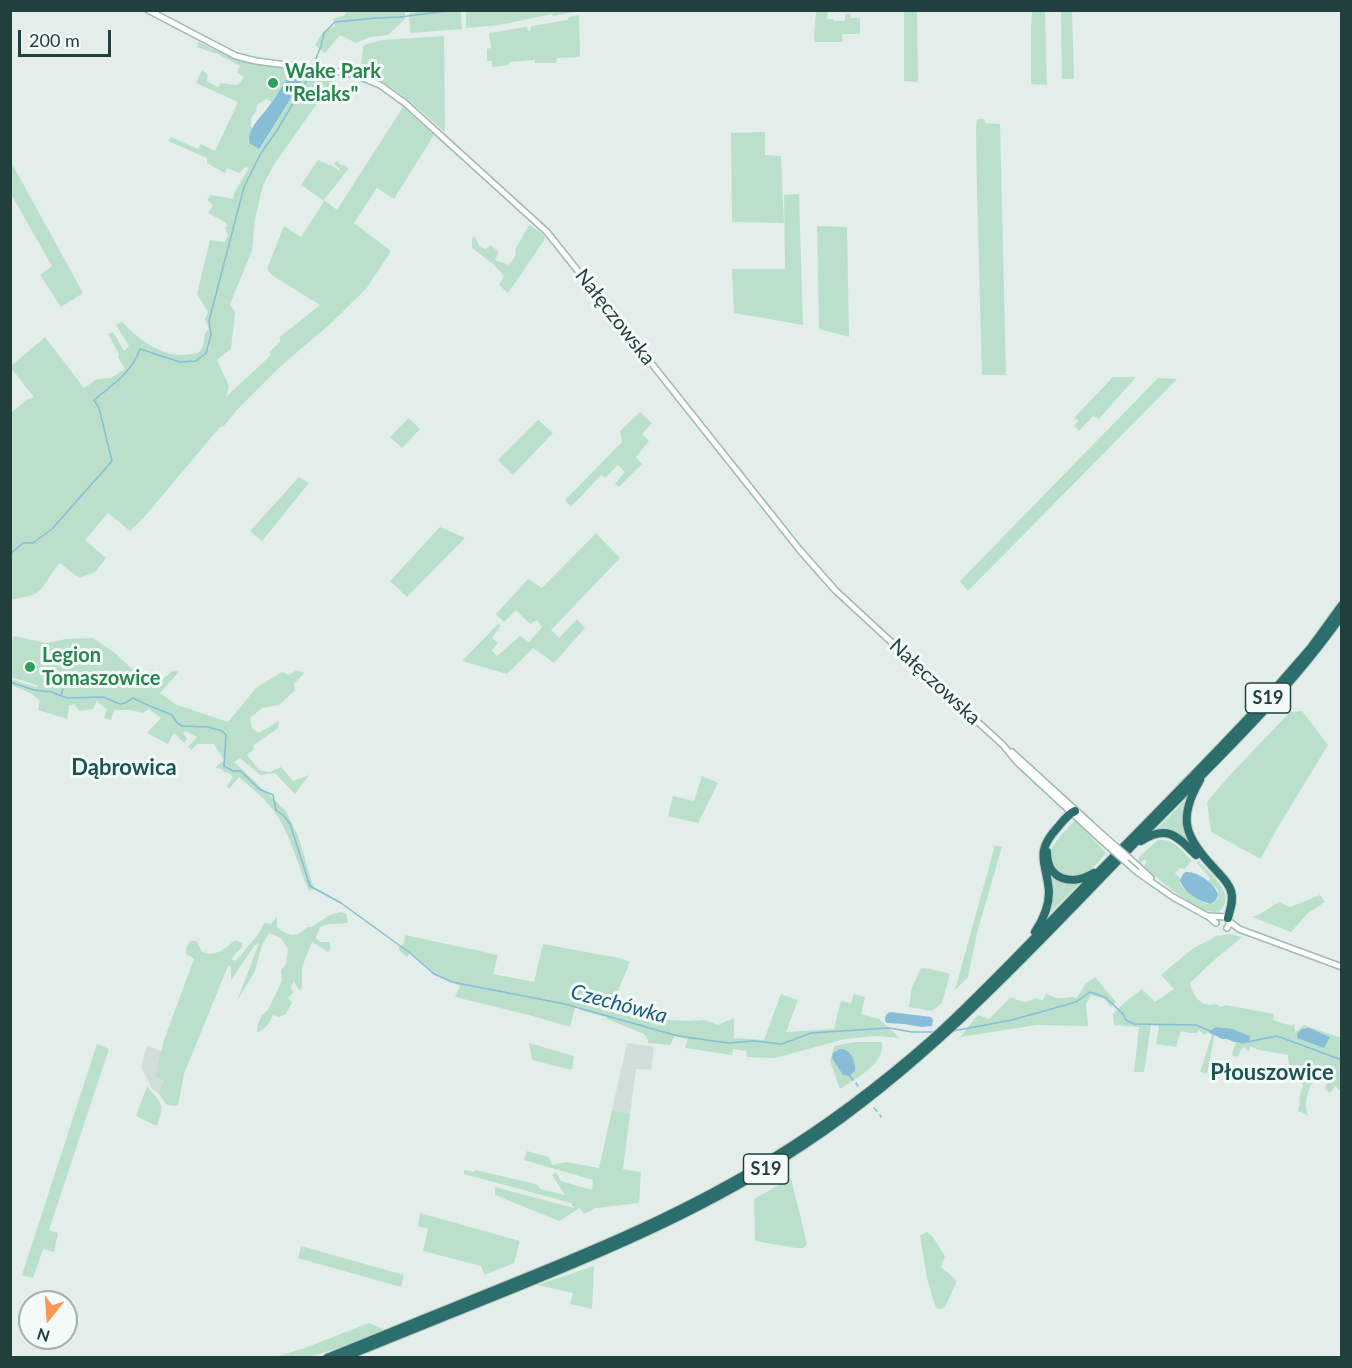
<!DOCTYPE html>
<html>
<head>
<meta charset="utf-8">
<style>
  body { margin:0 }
  #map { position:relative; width:1352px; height:1368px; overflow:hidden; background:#e3eeea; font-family:Lato,sans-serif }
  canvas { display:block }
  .frame { position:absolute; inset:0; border:12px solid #21403d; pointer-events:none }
  .north { position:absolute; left:18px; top:1290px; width:60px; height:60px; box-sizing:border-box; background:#f4faf8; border:2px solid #a0b0ad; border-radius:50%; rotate:197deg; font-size:16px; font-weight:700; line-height:24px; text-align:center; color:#21403d }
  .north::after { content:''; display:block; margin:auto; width:21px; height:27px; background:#fa9854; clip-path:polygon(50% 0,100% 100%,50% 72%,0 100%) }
  .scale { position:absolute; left:18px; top:30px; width:93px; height:27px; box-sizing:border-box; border:3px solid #21403d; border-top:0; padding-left:8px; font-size:18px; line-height:21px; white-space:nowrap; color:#21403d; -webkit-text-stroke:4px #f4faf8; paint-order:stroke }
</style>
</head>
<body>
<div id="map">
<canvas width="1352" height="1368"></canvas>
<div class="frame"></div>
<div class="north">N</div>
<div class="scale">200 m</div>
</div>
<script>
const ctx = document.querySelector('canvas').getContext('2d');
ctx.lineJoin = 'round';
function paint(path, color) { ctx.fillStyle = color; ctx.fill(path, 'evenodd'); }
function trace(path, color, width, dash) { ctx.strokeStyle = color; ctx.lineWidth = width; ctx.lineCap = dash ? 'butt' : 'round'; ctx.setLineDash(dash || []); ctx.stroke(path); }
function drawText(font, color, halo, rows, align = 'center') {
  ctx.font = font + ' Lato,sans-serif'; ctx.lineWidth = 6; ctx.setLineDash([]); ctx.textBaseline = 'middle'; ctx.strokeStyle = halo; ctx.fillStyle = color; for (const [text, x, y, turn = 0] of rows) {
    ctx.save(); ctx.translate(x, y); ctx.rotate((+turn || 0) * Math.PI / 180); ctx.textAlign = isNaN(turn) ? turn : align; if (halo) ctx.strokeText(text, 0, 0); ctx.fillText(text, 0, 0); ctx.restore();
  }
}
const built = new Path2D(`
  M 627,1043 L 654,1047 L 651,1070 L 636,1069 L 630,1114 L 612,1110 Z
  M 147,1046 L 162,1051 L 156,1077 L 164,1081 L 158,1093 L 152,1089 L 141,1066 Z`);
const green = new Path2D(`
  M 429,10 L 461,11 L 462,29 L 410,33 L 409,13 Z
  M 346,11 L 405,11 L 405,19 L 388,35 L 370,37 L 356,43 L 340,35 L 325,53 L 315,45 L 323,32 L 335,26 L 333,19 L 345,15 Z
  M 466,11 L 576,10 L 576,12 L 553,16 L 552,14 L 499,25 L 466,28 Z
  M 816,11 L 828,11 L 827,19 L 833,19 L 834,21 L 845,21 L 845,14 L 850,13 L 851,18 L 860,18 L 860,34 L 842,34 L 843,42 L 815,42 L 814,37 Z
  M 904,11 L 917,11 L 918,82 L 904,81 Z
  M 1032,11 L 1045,11 L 1047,85 L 1031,84 L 1031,30 Z
  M 1061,11 L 1072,11 L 1074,79 L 1062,79 Z
  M 579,15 L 580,57 L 557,58 L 556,63 L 535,63 L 535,60 L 509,62 L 509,65 L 492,67 L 492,61 L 487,61 L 487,49 L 491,48 L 489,33 L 527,27 L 528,31 L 531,30 L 531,26 L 568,20 L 569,17 Z
  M 444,36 L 445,132 C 419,110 393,82 360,72 L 363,48 L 362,47 L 364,45 L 382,40 Z
  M 199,42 L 213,49 L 245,61 L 338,74 L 275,163 L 263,185 L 255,219 L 252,251 L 230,304 L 235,312 L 231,349 L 217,360 L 229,386 L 226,397 L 271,355 L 269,352 L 280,342 L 280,337 L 320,305 L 273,276 L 267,269 L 284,226 L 301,237 L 324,201 L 301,185 L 318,160 L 334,167 L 339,171 L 340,169 L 334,164 L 336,161 L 342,166 L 344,165 L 349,168 L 324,200 L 337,210 L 403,107 L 434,135 L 394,199 L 377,188 L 354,223 L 391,251 L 366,289 L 329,325 L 281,366 L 237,410 L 223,427 L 221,426 L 145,516 L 130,531 L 108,513 L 85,540 L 106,558 L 95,572 L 79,578 L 60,563 C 51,571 45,589 35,594 C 28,597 18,598 11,600 L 11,413 L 26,400 L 34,397 L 11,368 L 11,366 L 45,337 L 84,388 L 97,379 L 111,378 L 125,369 L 118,357 L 119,354 L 108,334 L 113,332 L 124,351 L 129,346 L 116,325 L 122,322 C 138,338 156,353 179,355 C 185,355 192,354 198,353 L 203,347 L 205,333 L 209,329 L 205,319 L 208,312 L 197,294 L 210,240 L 224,242 L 228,236 L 225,227 L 228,226 L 225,222 L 208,213 L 213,205 L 207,200 L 211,195 L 233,199 L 234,193 L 249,168 L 246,167 L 239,173 L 227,168 L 225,173 L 207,163 L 207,158 L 168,141 L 171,137 L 198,149 L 201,144 L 215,151 L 238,102 L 196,83 L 202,70 L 208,75 L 207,81 L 218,87 L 221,83 C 227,83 233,86 239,84 L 244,77 L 237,73 L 240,66 L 216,53 L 214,53 L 197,47 ZM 290,76 L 303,79 L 260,149 L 258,149 L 248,142 L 253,128 L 251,127 L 251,118 L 257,110 L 256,109 L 258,104 L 267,99 L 271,102 L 288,80 L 287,77 Z
  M 977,119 L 984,119 L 985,123 L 1000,124 L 1006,375 L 982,375 L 977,194 L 976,130 Z
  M 765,132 L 765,155 L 781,156 L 784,223 L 732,222 L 731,133 Z
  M 10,160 L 83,293 L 61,307 L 40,275 L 52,266 L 11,194 Z
  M 799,194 L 803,325 L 734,313 L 732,269 L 785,269 L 784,195 Z
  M 529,225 L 544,235 L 545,239 L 508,293 L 499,285 L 504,276 L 493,264 L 472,248 L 472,238 L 475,237 L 480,247 L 486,249 L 491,245 L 499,252 L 495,260 L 509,265 L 516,255 L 515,250 Z
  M 817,226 L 847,227 L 849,337 L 819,329 Z
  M 1113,377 L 1136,377 L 1099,419 L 1093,416 L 1079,431 L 1074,425 L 1079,421 L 1074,418 Z
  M 1158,378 L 1177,379 L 968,591 L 960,581 Z
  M 640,412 L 652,423 L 642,434 L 649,441 L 636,457 L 642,464 L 619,487 L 615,484 L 625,472 L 618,465 L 605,478 L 601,475 L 571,507 L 565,500 L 622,442 L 620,431 Z
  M 409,418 L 420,429 L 402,448 L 390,437 Z
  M 538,420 L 553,433 L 513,475 L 498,460 Z
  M 299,477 L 309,483 L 262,541 L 250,531 Z
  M 440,527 L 465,538 L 407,597 L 390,581 Z
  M 596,533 L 620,558 L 551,630 L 559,638 L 577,619 L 585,628 L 554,663 L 533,648 L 507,674 L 462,661 L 498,624 L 501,625 L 492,638 L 498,643 L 492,650 L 497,656 L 520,636 L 529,642 L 542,627 L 537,620 L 530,624 L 516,610 L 504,622 L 496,614 L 528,579 L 542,588 Z
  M 14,636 L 46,643 L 66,639 L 93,638 L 115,653 L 130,667 L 156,684 L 174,670 L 179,672 L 160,693 L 175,704 L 228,722 L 256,688 L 282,672 L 289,675 L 297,670 L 304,673 L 294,684 L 295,690 L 279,705 L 262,708 L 250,718 L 252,728 L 258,733 L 279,721 L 278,728 L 253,746 L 254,749 L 247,755 L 259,770 L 270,772 L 281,767 L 293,781 L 309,775 L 295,794 L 275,773 L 260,775 L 240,758 L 234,762 L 286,811 L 298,836 L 314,889 L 309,891 C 297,864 291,834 273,810 C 264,797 250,787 239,777 L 229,789 L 227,786 L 233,777 L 228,772 L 225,773 L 221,769 L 215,768 L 224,760 L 214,744 L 197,744 L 191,750 L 188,747 L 197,737 L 185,731 L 183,733 L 187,739 L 184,743 L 174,733 L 168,744 L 147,733 L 161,718 L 149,709 L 143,713 L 131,710 L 114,710 L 111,720 L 104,718 L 107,710 L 97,701 L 93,709 L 79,711 L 74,704 L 68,706 L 69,709 L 67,719 L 38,710 L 40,700 L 30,693 L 11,685 L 11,679 L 35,687 L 39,686 L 11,677 L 10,641 L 12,641 Z
  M 1302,711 L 1328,745 L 1275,832 L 1261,859 L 1211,832 L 1207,802 L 1230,775 L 1290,712 Z
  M 702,776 L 718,783 L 698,823 L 668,816 L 673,796 L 694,801 Z
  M 1188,797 L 1184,826 L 1188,840 C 1177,832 1169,828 1156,830 Z
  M 1075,820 L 1106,853 C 1099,861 1092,871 1082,875 C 1068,880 1045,867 1051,850 C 1053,843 1069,827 1075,820 Z
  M 1158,840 C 1173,838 1182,851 1192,861 L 1184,869 L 1180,868 L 1175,873 L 1180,878 L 1180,884 L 1184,889 L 1206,904 L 1213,904 L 1218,897 L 1218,890 L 1208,881 L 1210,878 L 1197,863 L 1198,861 C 1207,870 1229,888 1225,902 C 1224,906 1222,908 1220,911 C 1203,919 1157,878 1144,866 L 1147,861 L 1144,860 L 1140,863 L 1138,861 L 1140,856 Z
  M 995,845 L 1002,847 L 978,929 L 968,977 L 955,990 Z
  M 1048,870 C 1057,882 1065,884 1080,883 L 1049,914 L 1053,892 Z
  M 1320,895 L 1325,902 L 1308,913 L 1291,932 L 1252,917 L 1260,914 L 1279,902 L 1290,907 Z
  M 340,912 L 346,913 L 348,922 C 338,926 332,921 320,927 L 316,938 L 320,942 L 329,942 L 331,947 L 328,952 L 312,942 L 302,967 L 302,988 L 299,990 L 294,981 L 290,988 L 294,992 L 288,998 L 292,1002 L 286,1014 L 279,1017 L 273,1015 C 269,1023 266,1030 257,1032 L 258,1024 L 262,1015 L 268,1010 L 282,981 L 281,970 L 286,964 L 288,949 L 281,938 L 269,933 L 262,945 L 255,971 L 237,1001 L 259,943 L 255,945 L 231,980 L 231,966 L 228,966 L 184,1074 L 178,1106 L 167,1105 L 158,1093 L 164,1081 L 155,1077 L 164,1040 L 194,959 L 186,954 L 186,949 L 190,941 L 197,941 L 202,952 C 216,957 225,949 235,940 L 242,943 L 242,947 L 231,959 L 235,961 C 241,956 244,951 249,945 C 256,938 260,932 264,923 L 271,924 L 277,916 L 277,927 C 289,937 296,938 307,927 L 311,927 L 330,915 Z
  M 1231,934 L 1242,937 L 1212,962 L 1190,983 C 1193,996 1201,1008 1216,1004 L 1221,1007 L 1226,1005 L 1274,1014 L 1273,1020 L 1292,1026 L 1294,1024 L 1295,1032 L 1304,1025 L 1341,1038 L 1341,1091 L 1335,1086 L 1330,1093 L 1325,1089 L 1327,1083 L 1314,1079 C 1308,1091 1303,1102 1308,1116 L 1298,1111 L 1298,1109 C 1301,1104 1299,1101 1300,1095 C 1301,1091 1303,1089 1303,1084 L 1299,1082 L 1300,1077 L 1291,1071 L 1288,1059 L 1288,1055 L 1259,1050 L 1250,1046 L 1249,1052 L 1244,1047 L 1240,1051 L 1238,1057 L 1232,1055 L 1236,1041 L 1223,1032 L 1221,1028 L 1216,1027 L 1207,1074 L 1200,1072 L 1212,1035 L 1208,1032 L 1204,1035 L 1199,1030 L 1197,1033 L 1189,1033 L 1181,1031 L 1176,1047 L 1156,1044 L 1159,1026 L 1151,1025 L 1144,1072 L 1134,1072 L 1139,1027 L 1114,1025 L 1113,1014 L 1125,1002 L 1142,989 L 1155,1002 L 1174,989 L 1161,975 L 1192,949 L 1217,936 Z
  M 405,935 L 498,955 L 493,974 L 534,982 L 543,944 L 619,958 L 630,962 L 610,1010 L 627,1016 L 641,1017 L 643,1012 L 653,1013 L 653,1019 L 688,1021 L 705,1020 L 718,1025 L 734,1018 L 734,1038 L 764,1040 L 781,994 L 798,1000 L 786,1032 L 834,1029 L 841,1001 L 851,1003 L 854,994 L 865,997 L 861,1014 L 879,1019 L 900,1038 L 876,1036 L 845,1039 L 775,1058 L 747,1057 L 746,1051 L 733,1049 L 732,1055 L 685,1048 L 688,1039 L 675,1036 L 670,1045 L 648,1043 L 648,1040 L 644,1034 L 607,1019 L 606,1017 L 579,1010 L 580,1006 L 575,1007 L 570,1027 L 529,1015 L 455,997 L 460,986 L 434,974 L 410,953 L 407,957 L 398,949 L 404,943 Z
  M 921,968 L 931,969 L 950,974 L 942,1003 L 932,1011 L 909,1007 C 910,1002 910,998 911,992 C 912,986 918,975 921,968 Z
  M 1095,977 L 1116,1002 L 1111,1007 L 1104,999 L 1091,995 L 1086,1004 L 1088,1026 L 1037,1025 L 960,1037 L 978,1015 L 989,1019 L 1011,997 C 1021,1002 1026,1004 1035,998 L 1043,1000 L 1046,993 C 1062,1004 1064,994 1076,998 L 1079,995 L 1086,983 Z
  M 855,1042 L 882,1042 C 885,1065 856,1078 840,1089 L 830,1061 L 834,1046 Z
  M 529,1043 L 574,1056 L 572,1070 L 532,1060 Z
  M 97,1044 L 109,1049 L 49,1230 L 58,1233 L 54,1252 L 43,1249 L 33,1278 L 22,1275 Z
  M 147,1086 C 162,1105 165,1102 157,1126 L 136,1116 Z
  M 612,1110 L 630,1114 L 623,1169 L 641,1172 L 639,1203 L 596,1208 L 584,1214 L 580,1208 L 559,1221 L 495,1195 L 495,1187 L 574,1208 L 571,1203 L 464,1174 L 464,1170 L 474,1172 L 475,1170 L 536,1184 L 541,1189 L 565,1195 L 552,1175 L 556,1172 L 561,1181 L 592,1190 L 593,1180 L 524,1160 L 527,1151 L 549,1157 L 552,1165 L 567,1162 L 599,1168 Z
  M 791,1178 L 807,1244 L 803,1248 L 796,1248 L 755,1241 L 754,1199 Z
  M 420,1213 L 520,1241 L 514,1263 L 487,1274 L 484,1274 L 481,1266 L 423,1251 L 428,1229 L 418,1226 Z
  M 927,1232 L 933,1237 L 945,1256 L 941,1267 L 952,1276 L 957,1281 L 945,1307 L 942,1309 L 936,1308 L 927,1279 L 920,1235 Z
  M 301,1246 L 404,1275 L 401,1287 L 298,1258 Z
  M 594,1266 L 592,1309 L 570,1304 L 573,1293 L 538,1285 Z
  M 369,1323 L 386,1330 L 339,1348 L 309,1357 L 275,1357 L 305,1348 Z`);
const water = new Path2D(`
  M 302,78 L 303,79 L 260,148 L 259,149 L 249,143 C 248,129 258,120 266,110 C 273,101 279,91 286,81 L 290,79 Z
  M 1186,872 C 1197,871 1216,884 1218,895 L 1215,901 L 1211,904 C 1200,902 1182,891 1180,880 L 1183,874 Z
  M 891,1012 L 931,1017 L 933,1020 L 932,1026 L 922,1027 L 904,1024 L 887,1023 L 885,1021 C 885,1016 886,1013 891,1012 Z
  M 1216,1027 L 1232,1029 L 1250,1036 L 1249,1042 L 1234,1042 L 1227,1039 L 1222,1039 L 1208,1032 Z
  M 1309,1028 L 1330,1037 L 1324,1048 L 1297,1038 L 1298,1033 L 1302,1029 Z
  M 840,1049 C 850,1048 856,1062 855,1071 L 849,1076 L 843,1075 L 832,1058 L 833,1053 Z`);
const stream = new Path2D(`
  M 313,66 L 321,46 L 324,33 L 335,22 L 376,18 L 400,17 L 455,10
  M 10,554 L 23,543 L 33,543 L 52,529 L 112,461 L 99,408 L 94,400 C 112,385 132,373 140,349 L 180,362 L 196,361 L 206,353 L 211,335 L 209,321 L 244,187 L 261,153 L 276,132 L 313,70
  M 10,682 L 34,690 L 52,692 L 61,696 L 68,698 L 103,697 L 120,704 L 125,703 L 133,698 L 150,706 L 172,715 L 177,723 L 182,726 L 208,727 L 222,731 L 226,735 L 224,766 L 233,771 L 241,771 L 259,789 L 273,795 L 276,810 L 284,816 L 290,824 L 310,886 L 341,903 L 410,953 L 434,974 L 452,982 L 565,1004 L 678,1036 L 728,1043 L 754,1041 L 782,1044 L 811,1033 L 889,1028 L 912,1032 L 934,1032
  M 61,696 L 63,689
  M 953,1031 L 1012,1020 L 1076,1002 L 1090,992 L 1105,997 L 1123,1014 L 1126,1020 L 1134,1024 L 1196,1025 L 1210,1031
  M 1237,1041 L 1242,1043 L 1277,1036 L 1342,1060
  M 849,1075 L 853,1080
  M 856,1083 L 858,1086
  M 874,1108 L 877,1111
  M 880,1115 L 881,1117`);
const secondary = new Path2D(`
  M 148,10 L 236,56 L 256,61 L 340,72 L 356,75 L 380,85 L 405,103 L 547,232 L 799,549 L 835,590 L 979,723 L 1003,745 L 1017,762 L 1100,839
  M 1012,752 L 1104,836
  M 1128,857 L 1151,878
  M 1137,872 L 1173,897 L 1209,917 L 1216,923
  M 1210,916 L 1227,917 L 1230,923 L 1227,928
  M 1230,922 L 1239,929 L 1342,967`);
const highway = new Path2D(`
  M 1200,780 C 1177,819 1185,837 1214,868 C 1220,875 1228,881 1231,891 C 1234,901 1230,909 1228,918
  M 1141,841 C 1167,824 1177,836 1196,855
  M 1047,852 C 1047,881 1073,886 1094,873
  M 1035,932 C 1043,920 1049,907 1049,892 C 1047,862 1033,854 1058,827 C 1063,821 1068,814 1075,811
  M 327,1358 C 389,1333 450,1308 512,1283 C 601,1247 689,1210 771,1159 C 828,1124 881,1084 931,1040 C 983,993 1031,941 1080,891 C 1143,827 1207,763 1268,697 L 1310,649 L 1342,605
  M 342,1358 C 399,1335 456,1312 513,1289 C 615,1248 712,1206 804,1145 C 926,1064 1026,956 1128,850 C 1201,774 1281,702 1342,615`);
const secondaryBridge = new Path2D(`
  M 1104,836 L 1128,857
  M 1100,839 L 1137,872`);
const markers = [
  [273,83,6,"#2e9e5b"],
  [30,667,6,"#2e9e5b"]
];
const shields = [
  [1268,698,45],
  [766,1169,45]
];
const shieldNames = [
  ["S19",1268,698],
  ["S19",766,1169]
];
const leisureNames = [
  ["Wake Park",285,72],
  ["\"Relaks\"",285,95],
  ["Legion",42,656],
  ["Tomaszowice",42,679]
];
const streetNames = [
  ["Nałęczowska",615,317,52],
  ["Nałęczowska",935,682,43]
];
const waterNames = [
  ["Czechówka",619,1004,15]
];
const quarterNames = [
  ["Dąbrowica",124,768],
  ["Płouszowice",1272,1073]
];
paint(built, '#d1deda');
paint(green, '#bae0cb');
paint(water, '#87bdd6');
trace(stream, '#87bdd6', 1.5);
trace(secondary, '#a0bab5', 8);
trace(highway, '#c1cac9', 10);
trace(secondary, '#fff', 5);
trace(highway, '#2b6e6c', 8);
trace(secondaryBridge, '#a0bab5', 8, []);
trace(secondaryBridge, '#fff', 5);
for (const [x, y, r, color] of markers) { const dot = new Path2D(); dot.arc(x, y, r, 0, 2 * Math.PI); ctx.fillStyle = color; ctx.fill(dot); trace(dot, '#f4faf8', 2); }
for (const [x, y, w] of shields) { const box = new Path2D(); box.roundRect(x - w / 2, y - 15, w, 30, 4.5); ctx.fillStyle = '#f4faf8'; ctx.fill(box); trace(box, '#21403d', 1.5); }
drawText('bold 18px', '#21403d', null, shieldNames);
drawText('bold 20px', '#27864d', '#f4faf8', leisureNames, 'left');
drawText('20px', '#21403d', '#f4faf8', streetNames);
drawText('italic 21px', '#175d80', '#f4faf8', waterNames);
drawText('bold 22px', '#1c544f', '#f4faf8', quarterNames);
</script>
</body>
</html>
